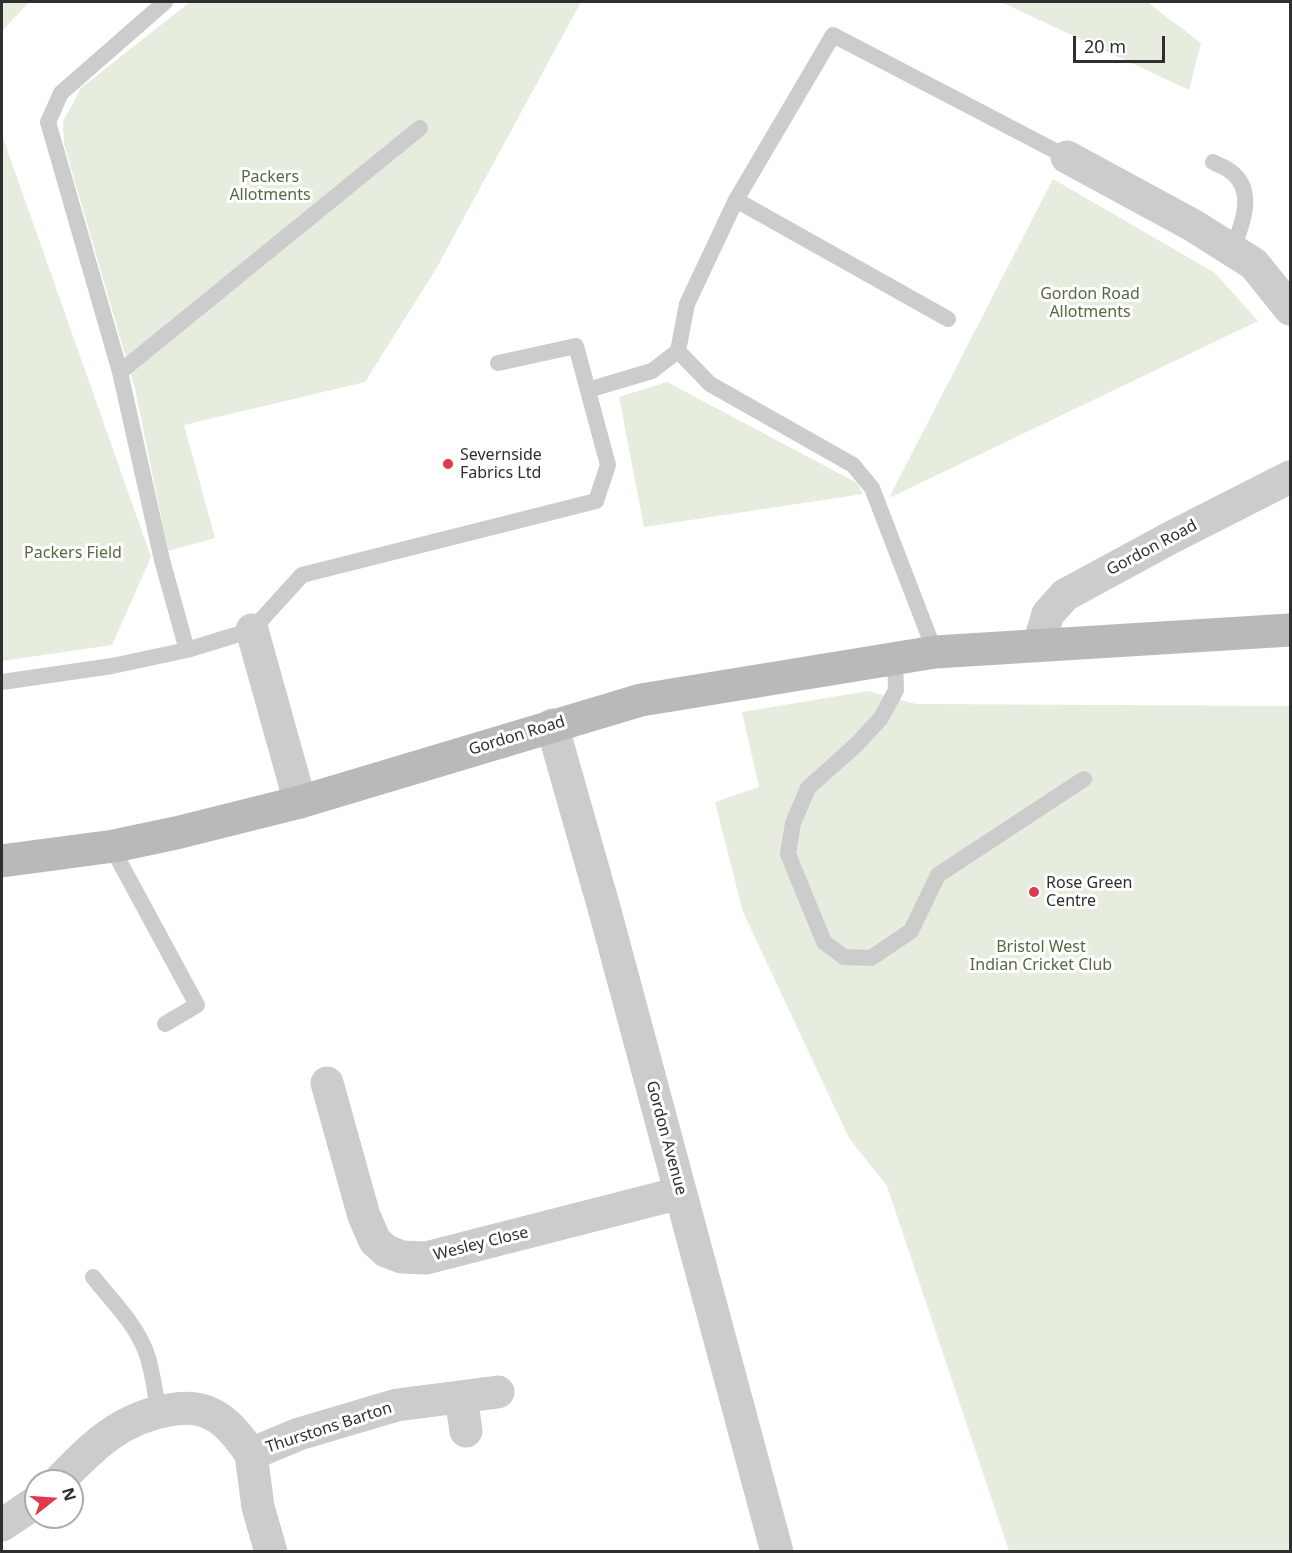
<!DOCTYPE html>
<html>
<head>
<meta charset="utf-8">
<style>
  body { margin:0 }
  #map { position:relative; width:1292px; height:1553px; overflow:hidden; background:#fff; font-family:"Noto Sans",sans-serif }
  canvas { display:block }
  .frame { position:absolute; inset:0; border:3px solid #2f2f2f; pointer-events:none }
  .north { position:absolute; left:24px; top:1469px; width:60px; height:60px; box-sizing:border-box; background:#fff; border:2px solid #acacac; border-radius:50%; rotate:73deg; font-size:16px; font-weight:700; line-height:24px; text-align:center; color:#2f2f2f }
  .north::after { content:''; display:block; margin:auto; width:21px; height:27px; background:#e0384c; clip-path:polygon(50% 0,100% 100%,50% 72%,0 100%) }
  .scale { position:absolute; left:1073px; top:36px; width:92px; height:27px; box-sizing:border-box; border:3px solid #2f2f2f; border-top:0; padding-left:8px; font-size:18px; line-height:21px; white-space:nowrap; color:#2f2f2f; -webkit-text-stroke:4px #fff; paint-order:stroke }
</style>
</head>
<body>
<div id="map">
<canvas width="1292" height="1553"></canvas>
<div class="frame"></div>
<div class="north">N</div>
<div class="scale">20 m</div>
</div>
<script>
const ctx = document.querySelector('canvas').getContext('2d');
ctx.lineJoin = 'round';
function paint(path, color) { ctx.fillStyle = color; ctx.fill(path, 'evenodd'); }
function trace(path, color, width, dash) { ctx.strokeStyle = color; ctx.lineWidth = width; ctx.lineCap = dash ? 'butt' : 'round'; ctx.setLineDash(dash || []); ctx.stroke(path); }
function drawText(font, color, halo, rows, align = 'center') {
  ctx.font = font + ' "Noto Sans",sans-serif'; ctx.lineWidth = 6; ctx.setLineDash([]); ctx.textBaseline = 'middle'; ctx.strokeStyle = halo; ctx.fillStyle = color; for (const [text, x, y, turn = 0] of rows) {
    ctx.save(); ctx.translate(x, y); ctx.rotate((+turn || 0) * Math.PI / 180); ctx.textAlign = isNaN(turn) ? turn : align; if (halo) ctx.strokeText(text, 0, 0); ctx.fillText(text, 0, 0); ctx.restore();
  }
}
const green = new Path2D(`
  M 2,2 L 29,2 L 2,31 Z
  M 190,2 L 581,2 L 436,269 L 365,382 L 184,425 L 215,538 L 168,551 L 135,389 L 64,144 L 63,121 L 81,88 Z
  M 1001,2 L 1147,2 L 1201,43 L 1189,90 Z
  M 2,135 L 151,557 L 112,645 L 2,661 Z
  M 1053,179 L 1215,273 L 1258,321 L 889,498 Z
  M 667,382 L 857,483 L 863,494 L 644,527 L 619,397 Z
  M 868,691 L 916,704 L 1290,706 L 1290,1551 L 1009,1551 L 887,1186 L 849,1138 L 743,912 L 715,802 L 759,787 L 742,712 Z`);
const service = new Path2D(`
  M 165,2 L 61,93 L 48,122 L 120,372 L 162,560 L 187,650 L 252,630 L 302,575 L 596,501 L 608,465 L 576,346 L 498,363
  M 1213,162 C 1218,165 1225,167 1230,171 C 1257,190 1242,226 1232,250
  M 736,200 L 948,319
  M 678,351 L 710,384 L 853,465 L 872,488 L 935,652
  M 120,372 L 420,128
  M 588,390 L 652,371 L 678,351 L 687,304 L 736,200 L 833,35 L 1067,157
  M 895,659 L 896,690 L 881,718 L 857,744 L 808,788 L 793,823 L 788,854 L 824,942 L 844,957 L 871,958 L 911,931 L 938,875 L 1084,779
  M 2,682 L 112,666 L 187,650
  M 111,846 L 197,1005 L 165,1024
  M 93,1277 C 111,1300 136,1324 146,1352 C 153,1371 155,1392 158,1412`);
const minor = new Path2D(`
  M 1067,157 L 1194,226 L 1254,264 L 1290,309
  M 252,630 L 300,802
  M 1039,644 L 1048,614 L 1065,595 L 1172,537 L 1290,477
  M 552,725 L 606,915 L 777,1552
  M 327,1083 L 364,1216 L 375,1241 L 386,1251 L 402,1257 L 426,1258 L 680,1193
  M 461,1397 L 466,1431
  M 251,1454 L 258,1507 L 271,1552
  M 59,1481 C 92,1447 120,1418 169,1410 C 186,1407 201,1407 217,1417 C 231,1426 241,1440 251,1454 L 299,1434 L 397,1405 L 498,1392
  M 2,1525 L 36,1502`);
const secondary = new Path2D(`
  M 2,861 L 114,846 L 176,833 L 300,802 L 641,700 L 935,652 L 1290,630`);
const markers = [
  [448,464,6,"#e0384c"],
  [1034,892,6,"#e0384c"]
];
const parkNames = [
  ["Packers",270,177],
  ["Allotments",270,195],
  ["Gordon Road",1090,294],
  ["Allotments",1090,312],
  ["Packers Field",73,553],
  ["Bristol West",1041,947],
  ["Indian Cricket Club",1041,965]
];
const poiNames = [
  ["Severnside",460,455],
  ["Fabrics Ltd",460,473],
  ["Rose Green",1046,883],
  ["Centre",1046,901]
];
const streetNames = [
  ["Gordon Road",1152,548,-28],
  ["Gordon Road",517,736,-17],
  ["Gordon Avenue",666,1138,75],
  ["Wesley Close",481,1244,-14],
  ["Thurstons Barton",329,1428,-18]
];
paint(green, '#e6ecde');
trace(service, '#ccc', 16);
trace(minor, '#ccc', 33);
trace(secondary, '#b9b9b9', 33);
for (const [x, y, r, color] of markers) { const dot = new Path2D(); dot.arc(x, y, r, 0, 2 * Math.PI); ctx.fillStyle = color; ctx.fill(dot); trace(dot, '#fff', 2); }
drawText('16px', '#546a3e', '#fff', parkNames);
drawText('16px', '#2f2f2f', '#fff', poiNames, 'left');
drawText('16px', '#2f2f2f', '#fff', streetNames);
</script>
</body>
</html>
